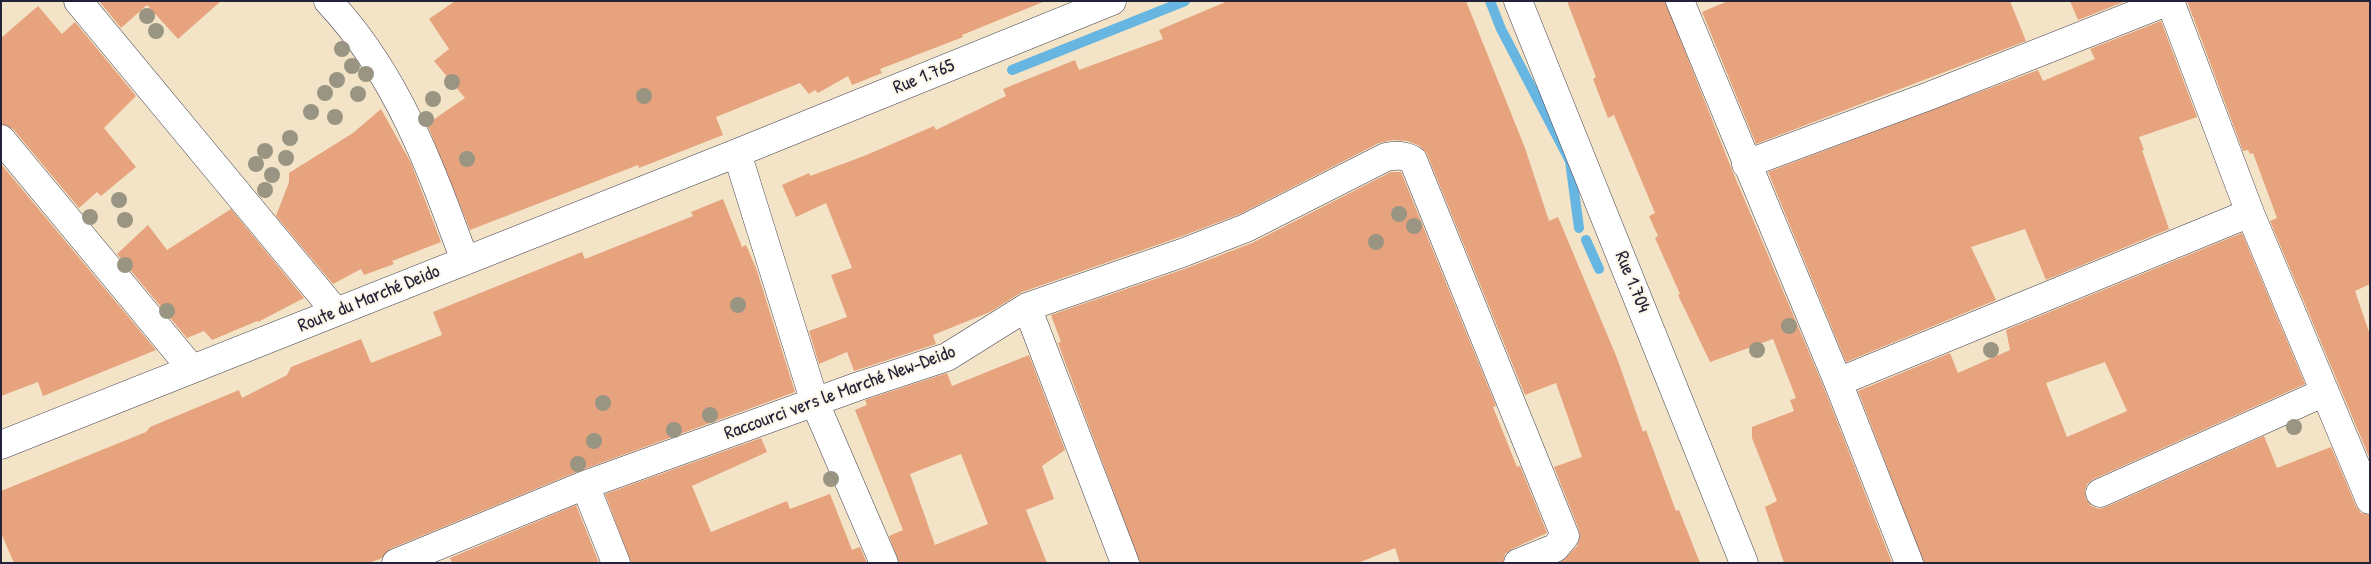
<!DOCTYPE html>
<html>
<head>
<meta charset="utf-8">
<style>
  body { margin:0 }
  #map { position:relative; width:2371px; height:564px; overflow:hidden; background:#f3e4c7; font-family:"Patrick Hand",sans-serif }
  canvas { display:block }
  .frame { position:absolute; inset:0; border:2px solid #22223b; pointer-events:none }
</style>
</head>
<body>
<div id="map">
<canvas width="2371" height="564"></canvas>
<div class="frame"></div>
</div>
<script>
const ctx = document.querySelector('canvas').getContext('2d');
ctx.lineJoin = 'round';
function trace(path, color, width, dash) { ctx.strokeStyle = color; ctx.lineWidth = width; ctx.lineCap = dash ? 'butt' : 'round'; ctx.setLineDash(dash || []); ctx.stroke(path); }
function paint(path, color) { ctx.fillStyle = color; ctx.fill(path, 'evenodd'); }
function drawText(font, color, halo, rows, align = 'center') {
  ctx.font = font + ' "Patrick Hand",sans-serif'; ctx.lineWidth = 4; ctx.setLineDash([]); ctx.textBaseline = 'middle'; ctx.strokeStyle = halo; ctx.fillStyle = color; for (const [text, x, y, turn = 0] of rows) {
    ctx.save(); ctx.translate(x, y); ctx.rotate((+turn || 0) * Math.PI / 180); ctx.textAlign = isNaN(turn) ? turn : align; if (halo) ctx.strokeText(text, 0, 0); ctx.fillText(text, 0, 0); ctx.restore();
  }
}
const stream = new Path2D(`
  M 1490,1 L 1501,29 L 1570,161 L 1579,228
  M 1012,70 L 1185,1
  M 1586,240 L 1599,269`);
const building = new Path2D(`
  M 99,1 L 221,1 L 178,39 L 147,5 L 121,28 Z
  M 455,1 L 1043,1 L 1043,2 L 962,35 L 963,37 L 880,69 L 882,73 L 852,85 L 848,76 L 818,93 L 815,90 L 809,94 L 800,83 L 716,117 L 723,135 L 639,168 L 638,165 L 470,230 L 427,124 L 465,98 L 434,61 L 449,49 L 429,19 Z
  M 1228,1 L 1466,1 L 1525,148 L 1549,221 L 1558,217 L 1617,358 L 1643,432 L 1646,430 L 1676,511 L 1679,510 L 1700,563 L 1560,563 L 1577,546 L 1580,538 L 1579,530 L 1554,467 L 1582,457 L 1556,383 L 1525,395 L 1427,154 L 1420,146 L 1407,141 L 1393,140 L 1379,143 L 1240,214 L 1177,238 L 1022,292 L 990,312 L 933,335 L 936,344 L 854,371 L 847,352 L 819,364 L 809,331 L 847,317 L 831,275 L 852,268 L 826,203 L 796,217 L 782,185 L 809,173 L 810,176 L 864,156 L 934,126 L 936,130 L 1006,96 L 1003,89 L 1075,60 L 1079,70 L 1163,39 L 1159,30 Z
  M 1567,1 L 1665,1 L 1732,170 L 1824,388 L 1892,563 L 1784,563 L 1765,507 L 1777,501 L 1752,438 L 1752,427 L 1794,411 L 1790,400 L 1796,398 L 1773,339 L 1710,362 L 1678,295 L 1680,294 L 1655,238 L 1658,236 L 1649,216 L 1655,213 L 1614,115 L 1608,118 L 1593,79 L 1596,77 Z
  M 1728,1 L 2010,1 L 2026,41 L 1756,144 L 1702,12 Z
  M 2070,1 L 2126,1 L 2078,20 Z
  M 2187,1 L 2370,1 L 2370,284 L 2355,291 L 2370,335 L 2370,459 L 2270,221 L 2277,218 L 2253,153 L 2250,154 L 2248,150 L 2243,151 Z
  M 38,6 L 62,34 L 75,22 L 136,96 L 104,128 L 136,167 L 101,196 L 97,192 L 79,208 L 13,129 L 1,124 L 1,38 Z
  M 2161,21 L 2197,117 L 2139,137 L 2144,150 L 2142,150 L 2169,229 L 2046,280 L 2025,229 L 1971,247 L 1996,300 L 1846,362 L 1768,172 L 2038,70 L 2043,81 L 2095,59 L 2090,49 Z
  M 381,109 L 411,163 L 441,242 L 392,261 L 394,264 L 364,275 L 361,269 L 333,284 L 276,216 L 289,182 L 289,173 L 353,133 Z
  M 1,164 L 156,350 L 43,396 L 38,382 L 1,396 Z
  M 1391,172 L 1401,172 L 1496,406 L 1493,407 L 1517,467 L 1520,466 L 1547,533 L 1512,549 L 1505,554 L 1503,563 L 1400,563 L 1395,548 L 1358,563 L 1140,563 L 1058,343 L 1061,342 L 1051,315 L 1187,268 L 1252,243 Z
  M 723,199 L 742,247 L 746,245 L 756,268 L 795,392 L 579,471 L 390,549 L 382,558 L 369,563 L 14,563 L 1,533 L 1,491 L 146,432 L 150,427 L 239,390 L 242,398 L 287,375 L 291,367 L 361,339 L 371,363 L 442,335 L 433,312 L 582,252 L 585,259 L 693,216 L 691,212 Z
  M 231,209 L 304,298 L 258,322 L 257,321 L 212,340 L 204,331 L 187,338 L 117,254 L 148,225 L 167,250 Z
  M 2242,233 L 2305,384 L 2094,479 L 2087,484 L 2085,491 L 2086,499 L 2091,506 L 2099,509 L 2106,507 L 2264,436 L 2277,468 L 2331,447 L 2356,506 L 2361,513 L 2370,515 L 2370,563 L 1924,563 L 1858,391 L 1950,353 L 1958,373 L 2010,350 L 2006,330 ZM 2105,362 L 2127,411 L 2067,437 L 2046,383 Z
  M 1029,355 L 1065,450 L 1042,466 L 1054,499 L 1026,510 L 1047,563 L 899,563 L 889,536 L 903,530 L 855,410 L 867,405 L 865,400 L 947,373 L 952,386 ZM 961,454 L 988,524 L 935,545 L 910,474 Z
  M 761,438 L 767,452 L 692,486 L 711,532 L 787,501 L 790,509 L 830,494 L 852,550 L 860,547 L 867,563 L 631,563 L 605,494 Z
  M 576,505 L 599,563 L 452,563 L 450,558 Z`);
const minor = new Path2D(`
  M 78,1 L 336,312
  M 328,1 C 397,74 431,168 465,261
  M 1518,1 L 1744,563
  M 1680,1 L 1838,382 L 1909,563
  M 2170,1 L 2250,213 L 2370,500
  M 1,139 L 192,369
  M 737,153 L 815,403 L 884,563
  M 1746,164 L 1929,96 L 2169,1
  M 1027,307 L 1125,563
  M 1838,382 L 2250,213
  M 1,445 L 737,153 L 1112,1
  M 585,485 L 616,563
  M 2100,493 L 2325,392
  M 396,563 L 585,485 L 859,386 L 947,357 L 1027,307 L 1182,253 L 1246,228 L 1386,157 C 1397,155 1404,155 1413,160 L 1565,536 L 1555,548 L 1518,563`);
const trees = [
  [147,16],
  [156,31],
  [342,49],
  [352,66],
  [366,74],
  [337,80],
  [452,82],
  [325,93],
  [358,94],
  [644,96],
  [433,99],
  [311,112],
  [335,117],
  [426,119],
  [290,138],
  [265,151],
  [286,158],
  [467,159],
  [256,164],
  [272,175],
  [265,190],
  [119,200],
  [1399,214],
  [90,217],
  [125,220],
  [1414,226],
  [1376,242],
  [125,265],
  [738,305],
  [167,311],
  [1789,326],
  [1757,350],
  [1991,350],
  [603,403],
  [710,415],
  [2294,427],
  [674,430],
  [594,441],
  [578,464],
  [831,479]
];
const streetNames = [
  ["Rue 1.765",924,77,-22],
  ["Rue 1.704",1632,282,68],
  ["Route du Marché Deido",369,299,-22],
  ["Raccourci vers le Marché New-Deido",840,393,-20]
];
trace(stream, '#67b5e1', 10);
paint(building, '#e7a27e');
trace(minor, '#413f50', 29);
trace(minor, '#fff', 28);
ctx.fillStyle = '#999582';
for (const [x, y] of trees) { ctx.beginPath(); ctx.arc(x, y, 8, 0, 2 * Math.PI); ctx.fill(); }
drawText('19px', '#22223b', '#fcf5e5', streetNames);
</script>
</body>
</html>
